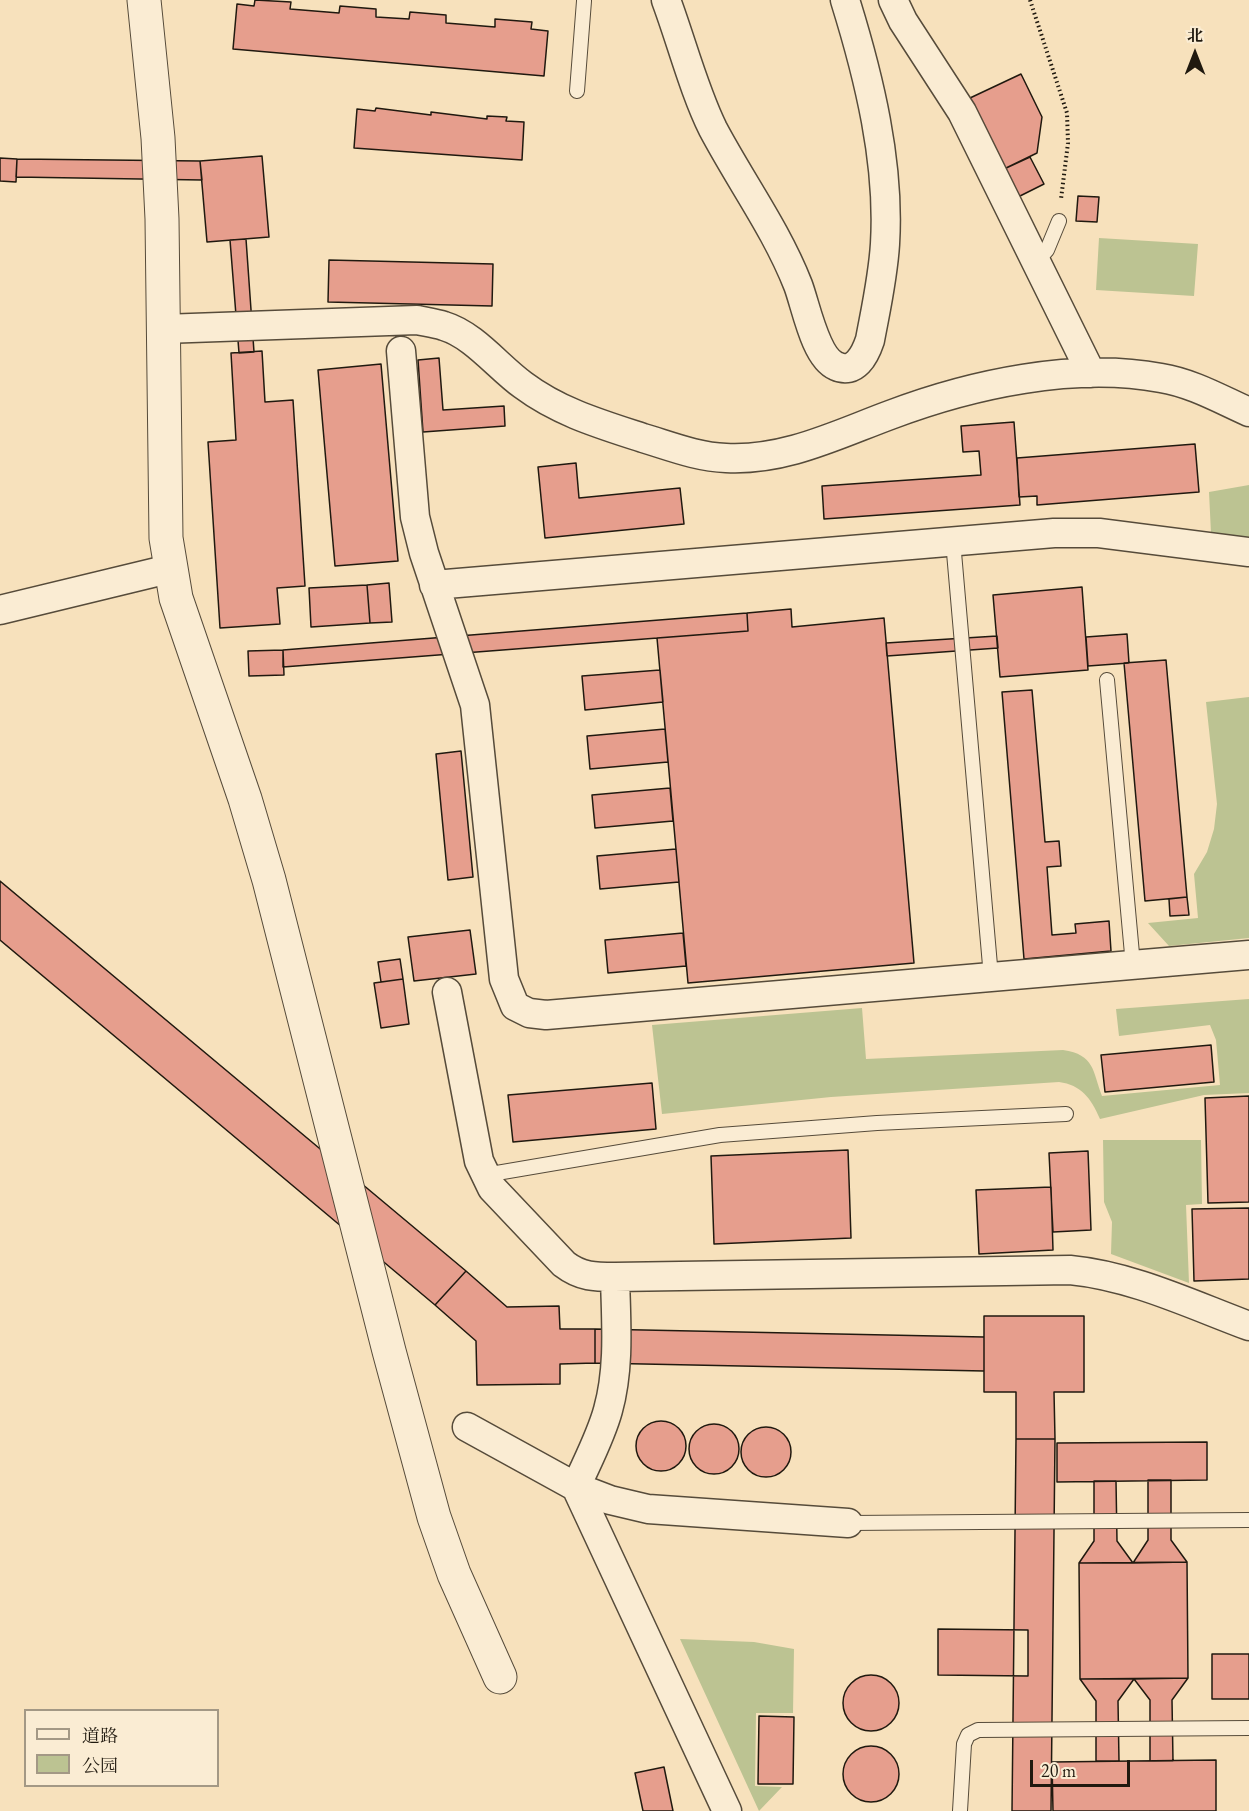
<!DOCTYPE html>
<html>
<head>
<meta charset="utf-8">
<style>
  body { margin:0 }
  #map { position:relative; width:1249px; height:1811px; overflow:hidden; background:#f7e1bc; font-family:"EB Garamond","Noto Serif SC",serif }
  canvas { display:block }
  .legend { position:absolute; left:24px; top:1709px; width:195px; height:78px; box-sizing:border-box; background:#faecd3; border:2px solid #a39885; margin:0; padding:8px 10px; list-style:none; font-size:18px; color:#20190f }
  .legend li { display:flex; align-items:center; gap:12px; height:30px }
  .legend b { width:30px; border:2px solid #a39885 }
  .north { position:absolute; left:1165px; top:24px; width:60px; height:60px; -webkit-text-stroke:4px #faecd3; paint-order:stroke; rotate:0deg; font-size:16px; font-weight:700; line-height:24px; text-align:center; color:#20190f }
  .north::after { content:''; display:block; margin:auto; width:21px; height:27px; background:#20190f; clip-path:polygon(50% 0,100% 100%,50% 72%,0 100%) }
  .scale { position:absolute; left:1030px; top:1760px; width:100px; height:27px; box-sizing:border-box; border:3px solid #20190f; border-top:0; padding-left:8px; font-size:18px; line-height:21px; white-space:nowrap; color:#20190f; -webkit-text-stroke:4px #faecd3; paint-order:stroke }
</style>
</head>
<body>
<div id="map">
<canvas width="1249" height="1811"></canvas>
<ul class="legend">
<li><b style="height:8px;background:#faecd3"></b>道路</li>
<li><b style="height:16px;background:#bcc392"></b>公园</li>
</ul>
<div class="north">北</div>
<div class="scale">20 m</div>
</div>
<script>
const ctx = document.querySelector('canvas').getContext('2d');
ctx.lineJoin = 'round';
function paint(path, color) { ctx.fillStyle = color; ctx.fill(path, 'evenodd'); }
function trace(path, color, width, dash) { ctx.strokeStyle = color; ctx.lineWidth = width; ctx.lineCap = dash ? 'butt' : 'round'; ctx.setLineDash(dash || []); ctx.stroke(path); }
const green = new Path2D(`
  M 1099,238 L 1198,244 L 1194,296 L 1096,290 Z
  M 1249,485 L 1249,539 L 1211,533 L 1209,492 Z
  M 1249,697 L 1249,938 L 1169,946 L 1148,923 L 1198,918 L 1194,874 L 1207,852 L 1214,829 L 1217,804 L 1206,702 Z
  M 1249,999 L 1249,1093 L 1204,1095 L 1100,1119 C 1091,1098 1081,1085 1059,1082 L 831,1097 L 662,1114 L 652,1025 L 862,1008 L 866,1059 L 1063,1050 C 1095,1055 1092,1070 1102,1096 L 1220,1085 L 1216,1040 L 1210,1025 L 1119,1036 L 1116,1009 Z
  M 1103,1140 L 1201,1140 L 1202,1204 L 1186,1205 L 1189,1283 L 1111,1254 L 1112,1222 L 1104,1202 Z
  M 680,1639 L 754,1642 L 794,1649 L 793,1713 L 756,1713 L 755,1786 L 782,1787 L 759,1811 Z`);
const building = new Path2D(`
  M 255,0 L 291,2 L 290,9 L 339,13 L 340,6 L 376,9 L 376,17 L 409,19 L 410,12 L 446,15 L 446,23 L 495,27 L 495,19 L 532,22 L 531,29 L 548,31 L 544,76 L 233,49 L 237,4 L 254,6 Z
  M 1021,74 L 1042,117 L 1037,153 L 1004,169 L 970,98 Z
  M 376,108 L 431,115 L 431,112 L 487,119 L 487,116 L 507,117 L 506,121 L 524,122 L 522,160 L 354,148 L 357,109 L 375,111 Z
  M 262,156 L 269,237 L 207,242 L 200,161 Z
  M 1030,157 L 1044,184 L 1018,197 L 1004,169 Z
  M 0,158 L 17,159 L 16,182 L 0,181 Z
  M 17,159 L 200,161 L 202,180 L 16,177 Z
  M 1078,196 L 1099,197 L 1097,222 L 1076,221 Z
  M 246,239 L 254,352 L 239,353 L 230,240 Z
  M 329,260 L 493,264 L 492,306 L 328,302 Z
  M 262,351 L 265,402 L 293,400 L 305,586 L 277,588 L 280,624 L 220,628 L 208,442 L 236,440 L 231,353 Z
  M 439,358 L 443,410 L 504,406 L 505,426 L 423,432 L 418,360 Z
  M 381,364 L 398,561 L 335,566 L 318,370 Z
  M 1014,422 L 1020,505 L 824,519 L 822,486 L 981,475 L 979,451 L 963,452 L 961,426 Z
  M 1195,444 L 1199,492 L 1037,505 L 1037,496 L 1019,497 L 1017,458 Z
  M 576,463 L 579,498 L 680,488 L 684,524 L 545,538 L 538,467 Z
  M 389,583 L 392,622 L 370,623 L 367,585 Z
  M 367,585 L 370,623 L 311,627 L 309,588 Z
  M 1082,587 L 1088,670 L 1000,677 L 993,595 Z
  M 791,609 L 792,627 L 884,618 L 914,963 L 688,983 L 657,638 L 748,631 L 747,613 Z
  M 747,613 L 748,631 L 283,667 L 283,650 Z
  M 1127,634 L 1129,663 L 1088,666 L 1086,637 Z
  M 997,636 L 998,648 L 887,656 L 886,643 Z
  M 283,650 L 284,675 L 249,676 L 248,651 Z
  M 1166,660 L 1187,897 L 1145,901 L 1124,663 Z
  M 660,670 L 663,702 L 585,710 L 582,676 Z
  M 1032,690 L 1045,842 L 1059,841 L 1061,866 L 1047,867 L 1052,935 L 1076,933 L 1075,924 L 1109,921 L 1111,951 L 1024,959 L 1002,692 Z
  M 665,729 L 668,762 L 590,769 L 587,736 Z
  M 461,751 L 473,877 L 448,880 L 436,754 Z
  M 670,788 L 673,821 L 595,828 L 592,795 Z
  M 676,849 L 679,882 L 600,889 L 597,856 Z
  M 0,881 L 466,1271 L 435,1305 L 0,940 Z
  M 1187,897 L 1189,915 L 1170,916 L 1169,899 Z
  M 470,930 L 476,974 L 414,981 L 408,937 Z
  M 683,933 L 686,966 L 608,973 L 605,940 Z
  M 400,959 L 403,979 L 381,982 L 378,962 Z
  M 403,979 L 409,1024 L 381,1028 L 374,983 Z
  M 1211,1045 L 1214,1082 L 1105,1092 L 1101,1055 Z
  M 652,1083 L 656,1129 L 513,1142 L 508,1095 Z
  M 1249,1096 L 1249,1202 L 1208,1203 L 1205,1098 Z
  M 848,1150 L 851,1238 L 714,1244 L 711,1156 Z
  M 1088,1151 L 1091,1230 L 1053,1232 L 1049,1153 Z
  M 1051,1187 L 1053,1250 L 979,1254 L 976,1190 Z
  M 1249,1208 L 1249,1279 L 1194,1281 L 1192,1209 Z
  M 466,1271 L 507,1307 L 559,1306 L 560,1329 L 595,1329 L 595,1363 L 560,1364 L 560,1384 L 477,1385 L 476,1341 L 435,1305 Z
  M 984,1316 L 1084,1316 L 1084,1392 L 1054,1392 L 1055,1439 L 1016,1439 L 1016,1392 L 984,1392 Z
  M 595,1329 L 984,1337 L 984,1371 L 595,1363 Z
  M636 1446a25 25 0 1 1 50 0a25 25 0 1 1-50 0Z
  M689 1449a25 25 0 1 1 50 0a25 25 0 1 1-50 0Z
  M741 1452a25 25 0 1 1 50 0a25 25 0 1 1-50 0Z
  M 1016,1439 L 1055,1439 L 1051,1811 L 1012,1811 Z
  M 1207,1442 L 1207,1480 L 1057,1482 L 1057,1443 Z
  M 1148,1480 L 1171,1480 L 1171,1540 L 1187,1562 L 1133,1563 L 1148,1540 Z
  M 1094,1481 L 1116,1481 L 1117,1541 L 1133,1563 L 1079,1563 L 1094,1541 Z
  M 1187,1562 L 1188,1678 L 1080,1679 L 1079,1563 Z
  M 938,1629 L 1028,1630 L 1028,1676 L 938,1675 Z
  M 1212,1654 L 1249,1654 L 1249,1699 L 1212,1699 Z
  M843 1703a28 28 0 1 1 56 0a28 28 0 1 1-56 0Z
  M 1188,1678 L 1172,1700 L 1173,1761 L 1150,1761 L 1150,1700 L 1134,1679 Z
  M 1080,1679 L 1134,1679 L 1118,1701 L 1119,1761 L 1096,1761 L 1096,1701 Z
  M 759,1716 L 794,1717 L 793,1784 L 758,1784 Z
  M843 1774a28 28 0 1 1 56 0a28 28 0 1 1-56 0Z
  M 1216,1760 L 1216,1811 L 1053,1811 L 1052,1762 Z
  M 664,1767 L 673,1811 L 643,1811 L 635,1773 Z`);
const path = new Path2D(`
  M 1030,0 L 1067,113 L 1068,143 L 1061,199`);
const service = new Path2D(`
  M 577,91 L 584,1
  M 1036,262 L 1047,250 L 1059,221
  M 953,541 L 991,977
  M 1107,680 L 1133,965
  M 485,1175 L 720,1135 L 877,1123 L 1066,1114
  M 848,1523 L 1249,1520
  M 960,1811 L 964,1744 L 968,1735 L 978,1730 L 1249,1728`);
const minor = new Path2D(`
  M 666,0 C 681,40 694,91 713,129 C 741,182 776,229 798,285 C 806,306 815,357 836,366 C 855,375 865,355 870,340 C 876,308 883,277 885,244 C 890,163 869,77 845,0
  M 893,0 L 903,21 L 962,112 L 1091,373
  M 163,329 L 417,320 C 426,322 435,323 444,326 C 474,335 498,367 523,385 C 559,412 600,424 643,438 C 670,446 697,457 726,458 C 785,461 836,435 890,415 C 972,384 1074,362 1161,378 C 1192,383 1220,399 1249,412
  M 401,351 L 415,517 L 424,553 L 475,705 L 504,979 L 515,1006 L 529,1013 L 546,1015 L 1249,955
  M 434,585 L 1054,533 L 1099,533 L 1249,552
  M 0,610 L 169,569
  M 447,992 L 479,1161 L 492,1188 L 564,1264 C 581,1277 595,1277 615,1277 L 1070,1270 C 1132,1276 1190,1304 1249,1326
  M 615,1277 C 616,1321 620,1367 608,1410 C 601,1436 587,1462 576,1487 L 727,1811
  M 467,1427 L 576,1487 L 610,1500 L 648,1509 L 848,1523`);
const tertiary = new Path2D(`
  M 144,0 L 158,138 L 162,219 L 166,538 L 176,598 L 245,799 L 269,880 L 389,1351 L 434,1517 L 454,1574 L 500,1677`);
paint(green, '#bcc392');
paint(building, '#e69e8d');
trace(building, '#20190f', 1.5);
trace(service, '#564b3a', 16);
trace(minor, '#564b3a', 31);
trace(tertiary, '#564b3a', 35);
trace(path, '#20190f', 4, [1.5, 3]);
trace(service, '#faecd3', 14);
trace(minor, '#faecd3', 28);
trace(tertiary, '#faecd3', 33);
</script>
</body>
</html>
